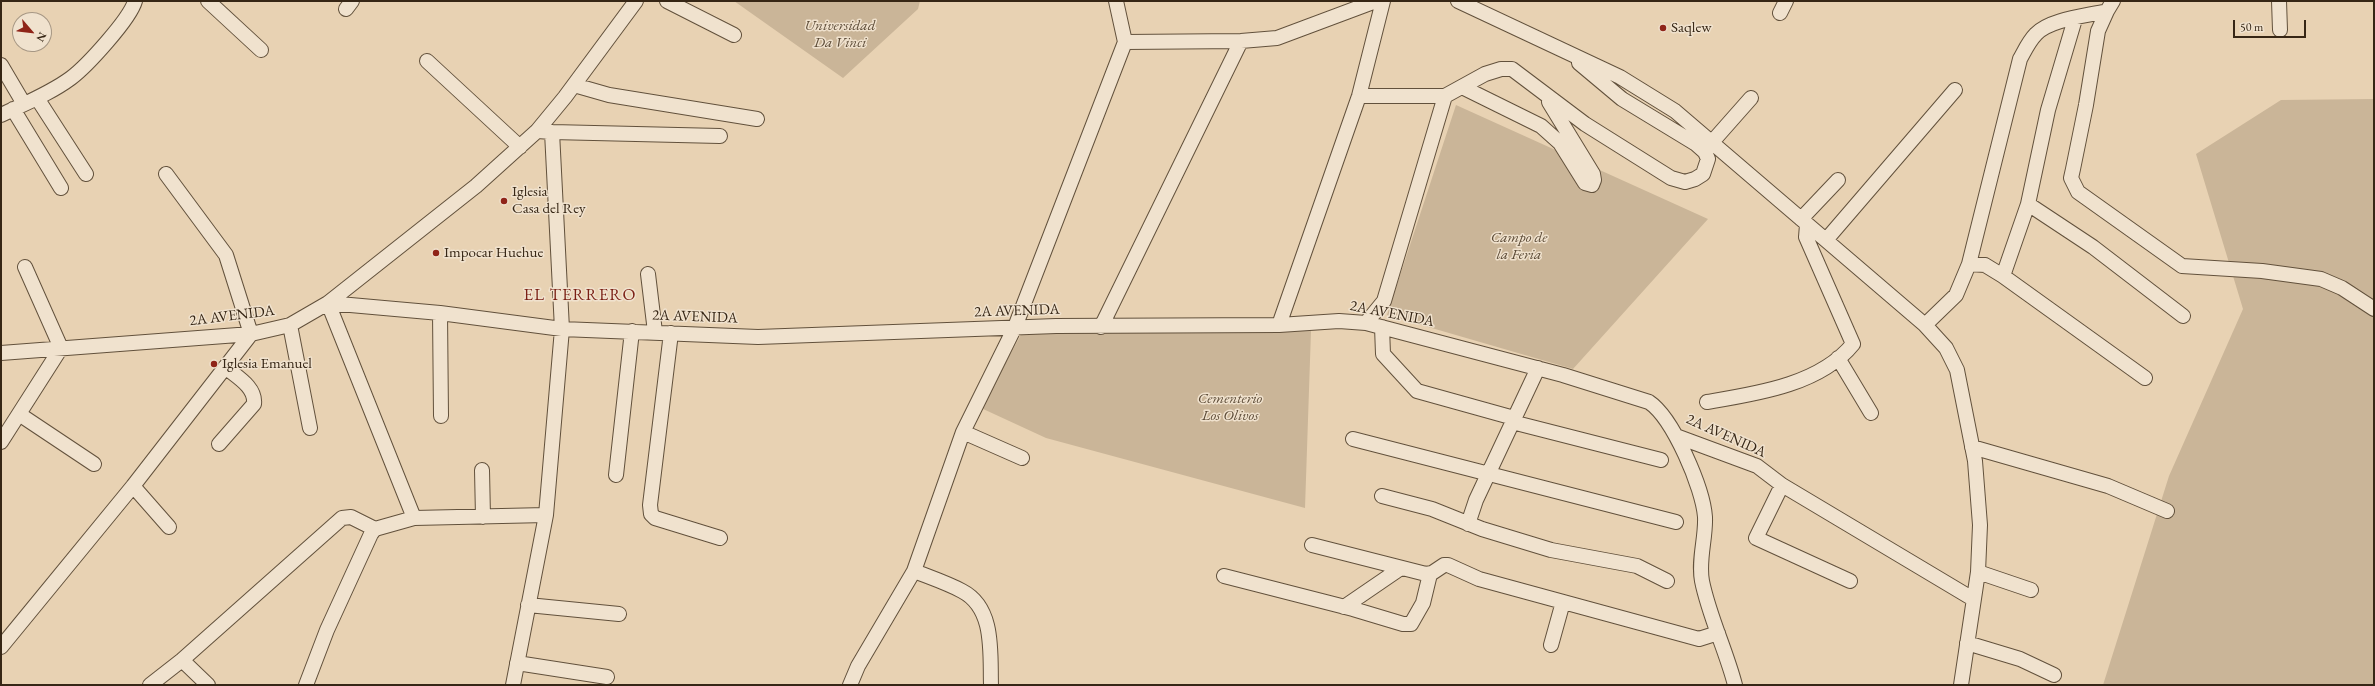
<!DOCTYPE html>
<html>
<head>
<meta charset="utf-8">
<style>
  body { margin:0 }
  #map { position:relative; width:2375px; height:686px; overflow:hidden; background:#e8d2b3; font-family:"EB Garamond",serif }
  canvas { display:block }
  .frame { position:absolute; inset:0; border:2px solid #362615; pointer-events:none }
  .north { position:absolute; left:12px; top:12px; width:40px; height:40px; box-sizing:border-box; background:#f0e2ce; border:1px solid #a69784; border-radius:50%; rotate:118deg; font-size:11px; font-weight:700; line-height:16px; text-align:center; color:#362615 }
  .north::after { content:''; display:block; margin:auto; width:14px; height:18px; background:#8f2418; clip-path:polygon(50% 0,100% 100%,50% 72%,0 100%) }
  .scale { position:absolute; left:2233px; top:20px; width:73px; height:18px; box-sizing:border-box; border:2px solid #362615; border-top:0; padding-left:5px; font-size:12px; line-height:14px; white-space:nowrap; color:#362615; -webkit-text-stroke:3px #f0e2ce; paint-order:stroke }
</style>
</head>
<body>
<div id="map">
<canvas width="2375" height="686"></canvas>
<div class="frame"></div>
<div class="north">N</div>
<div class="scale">50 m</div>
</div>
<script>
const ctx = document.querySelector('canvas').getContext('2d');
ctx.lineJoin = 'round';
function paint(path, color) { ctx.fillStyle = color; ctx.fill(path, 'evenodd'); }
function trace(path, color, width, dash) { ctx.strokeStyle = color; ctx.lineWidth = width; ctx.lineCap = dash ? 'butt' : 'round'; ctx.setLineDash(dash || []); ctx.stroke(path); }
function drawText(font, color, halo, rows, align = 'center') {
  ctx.font = font + ' "EB Garamond",serif'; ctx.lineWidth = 3; ctx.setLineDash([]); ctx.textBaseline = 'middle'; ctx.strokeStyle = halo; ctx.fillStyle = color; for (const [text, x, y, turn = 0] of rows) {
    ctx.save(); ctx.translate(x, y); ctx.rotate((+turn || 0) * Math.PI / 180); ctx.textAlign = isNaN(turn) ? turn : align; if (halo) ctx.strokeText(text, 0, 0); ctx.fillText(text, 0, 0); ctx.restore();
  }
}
const green = new Path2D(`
  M 734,1 L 920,1 L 918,9 L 843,78 Z
  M 2374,99 L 2374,685 L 2103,685 L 2169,476 L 2243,309 L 2196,154 L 2281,100 Z
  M 1456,105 L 1708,219 L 1573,369 L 1387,315 Z
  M 1308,329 L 1311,331 L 1305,508 L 1046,438 L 981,408 L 1023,331 Z`);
const minor = new Path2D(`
  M 208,1 L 261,50
  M 667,1 L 734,35
  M 1458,1 L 1620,77 L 1675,111 L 1925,325 L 1946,348 L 1957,370 L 1975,461 L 1980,525 L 1978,572 L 1961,685
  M 2279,1 L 2280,30
  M 346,9 L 352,1
  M 2107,11 L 2098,31 L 2086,105 L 2073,169 L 2071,178 L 2078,192 L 2182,266 L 2262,271 L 2321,279 L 2342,288 L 2374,309
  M 1780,13 L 1786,1
  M 1125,42 L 1241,41 L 1277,38 L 1376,1
  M 427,61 L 520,147
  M 1,65 L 24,104
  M 574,85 L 609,95 L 757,119
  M 1462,87 L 1541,126 L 1560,143 L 1585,183 L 1592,185 L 1594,180 L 1593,174 L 1549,102
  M 1359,96 L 1445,96 L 1485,74 L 1501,69 L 1512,69 L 1585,124 L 1671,178 L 1685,182 L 1695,179 L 1703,174 L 1708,159 L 1705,152 L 1696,144 L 1622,99 L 1579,63
  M 37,98 L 86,174
  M 13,109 L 61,188
  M 1,115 C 24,104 51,93 71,78 C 87,66 130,19 135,1
  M 552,132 L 720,136
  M 1713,141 L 1751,98
  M 2028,204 L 2093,247 L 2183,316
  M 1801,219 L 1838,180
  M 1826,240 L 1955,90
  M 1969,264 L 1985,265 L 2003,276 L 2145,378
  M 648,274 L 655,332
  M 2003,276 L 2028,204 L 2048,110 L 2075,19
  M 328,303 L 440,313 L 562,329 L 758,337 L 1056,326 L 1279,325 L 1339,321 L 1366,323 L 1563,375 L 1649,402 C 1673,418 1703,488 1705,517 C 1706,538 1698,560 1702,581 C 1709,616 1726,650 1735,685
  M 328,303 L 414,518
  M 440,313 L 441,416
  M 1366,323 L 1384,301 L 1445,96
  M 290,325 L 310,428
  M 1279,325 L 1359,96 L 1383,1
  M 1925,325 L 1956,295 L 1969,264 L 2020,59 C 2025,50 2029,41 2036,34 C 2050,19 2087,16 2107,11 L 2113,1
  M 1101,327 L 1241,41
  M 1382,327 L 1383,354 L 1417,391 L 1514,418
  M 671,333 L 650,505 L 651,514 L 655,518 L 720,538
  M 1,353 L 251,334 L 290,325 L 328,303 L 476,186 L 537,131 L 565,97 L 636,1
  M 1838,358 L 1871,413
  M 1707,402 C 1755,394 1820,385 1853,344 L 1806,237 L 1807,225
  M 19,414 L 94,464
  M 1512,422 L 1661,460
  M 963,432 L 1022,458
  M 1676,436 L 1757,466 L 1782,485 L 1973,599
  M 1353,439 L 1676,522
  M 1,442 L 61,348 L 25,267
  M 219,444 L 254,404 C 256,387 237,377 225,367
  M 1972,447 L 2108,486 L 2167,511
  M 482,470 L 483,517
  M 616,475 L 632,331
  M 1782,485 L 1756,538 L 1850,581
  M 133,486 L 169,527
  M 1382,496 L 1432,509 L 1482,529 L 1551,550 L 1637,566 L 1667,581
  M 1468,524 L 1476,500 L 1538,368
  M 1312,545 L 1426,574 L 1432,573 L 1444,565 L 1448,565 L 1479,579 L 1699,639 L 1718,633
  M 914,571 C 929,577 947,583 962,591 C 995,608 990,653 991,685
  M 1978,572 L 2031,590
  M 1224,576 L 1353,609 L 1403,624 L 1411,624 L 1423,603 L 1430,574
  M 528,605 L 619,614
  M 1344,607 L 1401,568
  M 1967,643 L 2020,659 L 2054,675
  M 1551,645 L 1563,602
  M 1,647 L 133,486 L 251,334 L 226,255 L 166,174
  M 182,660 L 208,685
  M 517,663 L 607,677
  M 150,685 L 182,660 L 342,518 L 351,517 L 375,529
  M 306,685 L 327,630 L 371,534 L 375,529 L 414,518 L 546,515
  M 513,685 L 546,515 L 562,329 L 552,132 L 537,131
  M 850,685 L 858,666 L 914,571 L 963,432 L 1015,327 L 1125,42 L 1116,1`);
const markers = [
  [1663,28,4,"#8f2418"],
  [504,201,4,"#8f2418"],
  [436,253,4,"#8f2418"],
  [214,364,4,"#8f2418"]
];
const parkNames = [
  ["Universidad",840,26],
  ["Da Vinci",840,43],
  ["Campo de",1519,238],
  ["la Feria",1519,255],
  ["Cementerio",1230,399],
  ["Los Olivos",1230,416]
];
const poiNames = [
  ["Saqlew",1671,28],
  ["Iglesia",512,192],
  ["Casa del Rey",512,209],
  ["Impocar Huehue",444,253],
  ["Iglesia Emanuel",222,364]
];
const streetNames = [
  ["2A AVENIDA",1017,311,-2],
  ["2A AVENIDA",1392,314,11],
  ["2A AVENIDA",232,316,-7],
  ["2A AVENIDA",695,317,2],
  ["2A AVENIDA",1726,436,24]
];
const quarterNames = [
  ["EL TERRERO",580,295]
];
paint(green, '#cab598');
trace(minor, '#62513c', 16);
trace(minor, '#f0e2ce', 14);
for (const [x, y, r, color] of markers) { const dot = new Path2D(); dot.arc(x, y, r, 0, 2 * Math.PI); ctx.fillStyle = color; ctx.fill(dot); trace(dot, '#f0e2ce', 1.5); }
drawText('italic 15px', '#5b4a36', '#f0e2ce', parkNames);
drawText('15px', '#362615', '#f0e2ce', poiNames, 'left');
drawText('15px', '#362615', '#f0e2ce', streetNames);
ctx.letterSpacing = '1px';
drawText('17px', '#7a1f14', '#f0e2ce', quarterNames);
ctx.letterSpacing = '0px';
</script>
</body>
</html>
